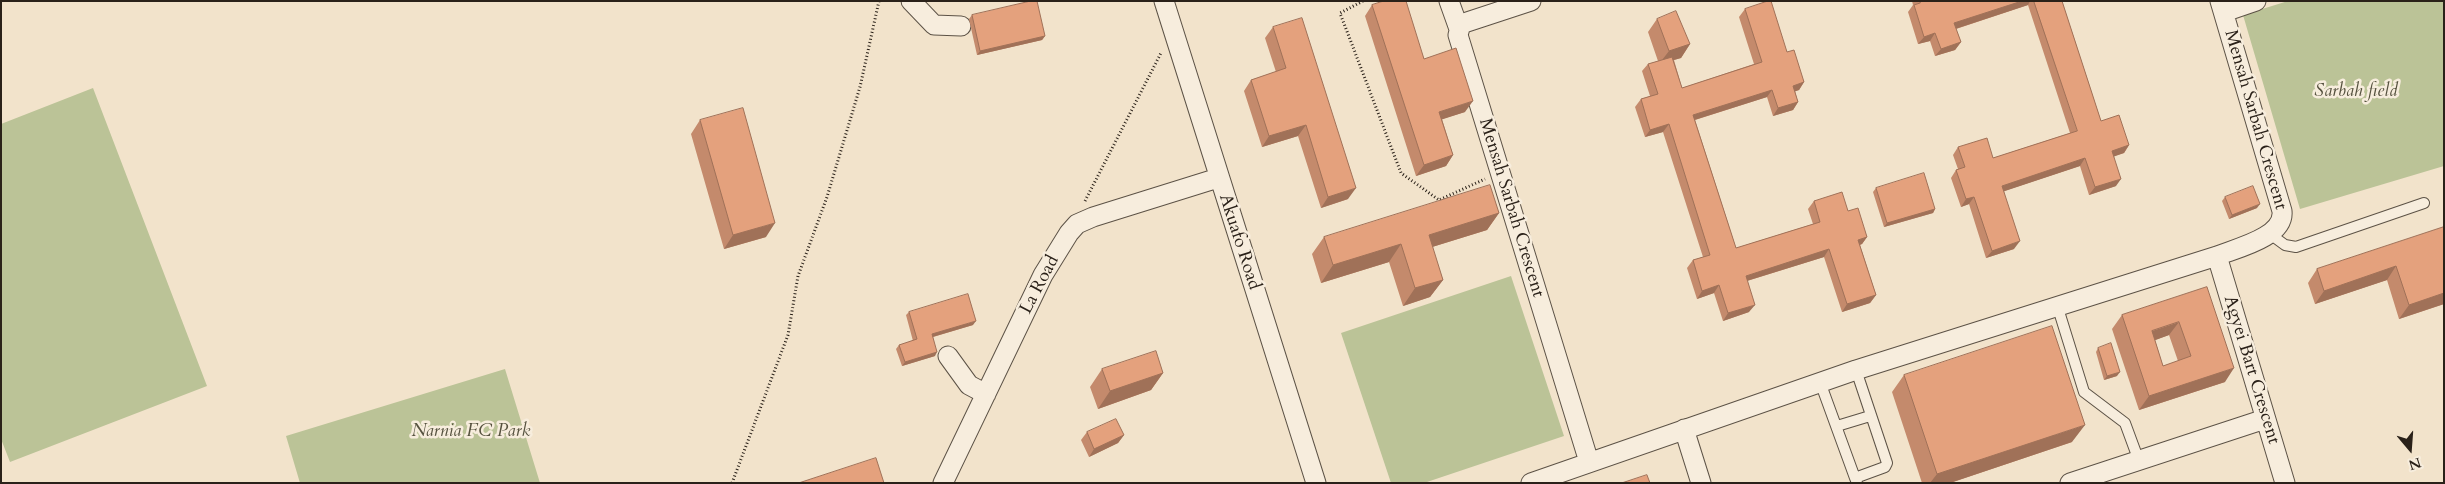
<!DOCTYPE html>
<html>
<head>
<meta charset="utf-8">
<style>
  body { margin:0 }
  #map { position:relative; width:2445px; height:484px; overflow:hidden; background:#f2e3cb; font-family:Cardo,serif }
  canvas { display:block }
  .frame { position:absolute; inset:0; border:2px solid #2a2119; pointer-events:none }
  .north { position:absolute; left:2385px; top:424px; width:50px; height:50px; -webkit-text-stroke:4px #f7eddd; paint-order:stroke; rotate:162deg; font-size:14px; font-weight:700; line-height:20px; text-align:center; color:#2a2119 }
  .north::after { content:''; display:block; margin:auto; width:18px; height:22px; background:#2a2119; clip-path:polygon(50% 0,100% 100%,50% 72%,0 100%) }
</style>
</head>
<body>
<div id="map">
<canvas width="2445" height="484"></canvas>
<div class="frame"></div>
<div class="north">N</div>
</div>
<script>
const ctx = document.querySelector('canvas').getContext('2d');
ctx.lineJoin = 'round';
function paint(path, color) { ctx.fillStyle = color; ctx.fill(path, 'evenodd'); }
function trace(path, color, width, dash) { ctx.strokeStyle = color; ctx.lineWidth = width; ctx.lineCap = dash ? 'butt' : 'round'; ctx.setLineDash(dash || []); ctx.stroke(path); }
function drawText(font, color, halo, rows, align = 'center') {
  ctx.font = font + ' Cardo,serif'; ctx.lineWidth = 5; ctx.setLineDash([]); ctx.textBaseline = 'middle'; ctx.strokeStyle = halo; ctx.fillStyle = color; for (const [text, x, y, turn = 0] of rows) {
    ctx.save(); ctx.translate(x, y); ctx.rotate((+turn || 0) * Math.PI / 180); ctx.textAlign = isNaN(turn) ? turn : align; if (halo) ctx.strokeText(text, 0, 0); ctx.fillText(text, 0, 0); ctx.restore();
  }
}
const green = new Path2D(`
  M 2288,1 L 2444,1 L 2444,166 L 2300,209 L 2243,15 Z
  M 93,88 L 207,386 L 10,462 L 1,439 L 1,124 Z
  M 1511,276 L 1564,436 L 1424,483 L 1391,483 L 1341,333 Z
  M 505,369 L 540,483 L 300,483 L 286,436 Z`);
const path = new Path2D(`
  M 1363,1 L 1340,13 L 1401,173 L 1439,200 L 1485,179
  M 1085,201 L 1161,53
  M 732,483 L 788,335 L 798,276 L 827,197 L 860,87 L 879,1`);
const service = new Path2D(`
  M 2270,234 L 2285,245 L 2296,247 L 2424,203
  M 2057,305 L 2084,392 L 2125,423 L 2139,461
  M 1856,370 L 1887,463 L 1885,467 L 1855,478 L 1857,483
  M 1820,382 L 1855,478
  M 1837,426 L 1870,416`);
const minor = new Path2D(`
  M 911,1 L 934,25 L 961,26
  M 1164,1 L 1316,483
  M 1449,1 L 1459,29
  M 1531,1 L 1461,24 L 1458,35 L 1589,462
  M 2224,12 L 2256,1
  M 2217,256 L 2285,483
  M 948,356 L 969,385 L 986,394
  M 1684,429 L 1701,483
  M 943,483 L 1043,275 L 1069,233 L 1077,224 L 1093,217 L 1218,178
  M 1531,483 L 1856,370 L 2217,256 C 2237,248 2285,237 2282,211 L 2220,1
  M 2070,483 L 2265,419`);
const wall = new Path2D(`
  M 1912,1 L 2062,1 L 2101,121 L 2129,145 L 2124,153 L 2114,156 L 2116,186 L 2089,195 L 2080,166 L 2004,191 L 2014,249 L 1986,258 L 1969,204 L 1961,207 L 1951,178 L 1956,170 L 1958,169 L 1953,155 L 1958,147 L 1993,158 L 2070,133 L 2028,5 L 1956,29 L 1961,42 L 1955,50 L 1935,56 L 1930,41 L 1918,44 L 1908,12 L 1913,5 Z
  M 1372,5 L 1424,59 L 1465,112 L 1442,119 L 1453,155 L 1446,166 L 1416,176 L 1365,16 Z
  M 1745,9 L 1787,52 L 1804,82 L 1799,90 L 1795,91 L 1798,102 L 1793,110 L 1773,116 L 1767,97 L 1695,120 L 1736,248 L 1813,224 L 1808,209 L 1814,201 L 1848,211 L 1867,237 L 1862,244 L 1860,245 L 1876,295 L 1870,303 L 1842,312 L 1824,257 L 1747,281 L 1749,312 L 1723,321 L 1714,293 L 1697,299 L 1687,268 L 1693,260 L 1703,257 L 1663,132 L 1645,137 L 1635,107 L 1641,99 L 1650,96 L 1642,71 L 1648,64 L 1658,61 L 1648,32 L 1657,19 L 1690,44 L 1681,58 L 1674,60 L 1682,88 L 1754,64 L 1739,17 Z
  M 972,15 L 1045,36 L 1042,40 L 977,55 L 969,19 Z
  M 1273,27 L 1348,199 L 1321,208 L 1298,136 L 1262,147 L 1244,91 L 1251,80 L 1276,72 L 1265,38 Z
  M 700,120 L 766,237 L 724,249 L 691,134 Z
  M 1876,188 L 1935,209 L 1933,213 L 1884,227 L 1873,192 Z
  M 2225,197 L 2257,208 L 2229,219 L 2222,201 Z
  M 1499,213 L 1487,230 L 1432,247 L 1443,280 L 1430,297 L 1403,306 L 1389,262 L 1321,283 L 1312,254 L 1324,237 Z
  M 2444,227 L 2444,304 L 2399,319 L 2387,280 L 2315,304 L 2308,283 L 2317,269 Z
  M 2207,287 L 2225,382 L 2139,410 L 2112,329 L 2122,315 ZM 2169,335 L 2178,361 L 2163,366 L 2155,340 Z
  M 909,312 L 973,325 L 933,337 L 935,356 L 902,366 L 896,349 L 899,345 L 913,341 L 906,315 Z
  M 2098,348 L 2117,376 L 2104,380 L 2096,352 Z
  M 1102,369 L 1163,373 L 1151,390 L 1098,409 L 1090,387 Z
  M 1904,375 L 2072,442 L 1950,483 L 1922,483 L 1892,392 Z
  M 1087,432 L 1124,435 L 1118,443 L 1089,457 L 1081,440 Z`);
const shadedWall = new Path2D(`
  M 2022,1 L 2030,1 L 2028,5 L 1949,31 L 1954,23 Z
  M 1935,33 L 1930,41 L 1918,44 L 1924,37 Z
  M 1045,36 L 1042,40 L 977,55 L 980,51 Z
  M 1961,42 L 1955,50 L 1935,56 L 1941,49 Z
  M 1690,44 L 1681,58 L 1659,64 L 1669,51 Z
  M 1804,82 L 1799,90 L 1788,94 L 1793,86 Z
  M 1772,90 L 1767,97 L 1688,122 L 1693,115 Z
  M 1473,101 L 1465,112 L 1431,123 L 1439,112 Z
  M 1798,102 L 1793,110 L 1773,116 L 1778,108 Z
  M 1669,124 L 1663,132 L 1645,137 L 1650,130 Z
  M 1306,125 L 1298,136 L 1262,147 L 1269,136 Z
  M 2129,145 L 2124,153 L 2107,159 L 2112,151 Z
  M 1453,155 L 1446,166 L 1416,176 L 1424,165 Z
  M 2085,158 L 2080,166 L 1996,194 L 2002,186 Z
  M 2121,179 L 2116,186 L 2089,195 L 2095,187 Z
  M 1356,188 L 1348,199 L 1321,208 L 1328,197 Z
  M 1974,197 L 1969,204 L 1961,207 L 1966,199 Z
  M 2260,204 L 2257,208 L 2229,219 L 2232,215 Z
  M 1935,209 L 1933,213 L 1884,227 L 1887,223 Z
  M 1499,213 L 1487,230 L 1416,252 L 1429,235 Z
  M 775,223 L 766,237 L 724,249 L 733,235 Z
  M 1867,237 L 1862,244 L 1853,247 L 1858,240 Z
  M 2020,241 L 2014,249 L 1986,258 L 1992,251 Z
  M 1401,244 L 1389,262 L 1321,283 L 1333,265 Z
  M 1829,249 L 1824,257 L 1740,283 L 1746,276 Z
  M 2396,266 L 2387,280 L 2315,304 L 2324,291 Z
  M 1443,280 L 1430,297 L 1403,306 L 1415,288 Z
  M 1719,285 L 1714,293 L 1697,299 L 1702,291 Z
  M 2444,293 L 2444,304 L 2399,319 L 2409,305 Z
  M 1876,295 L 1870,303 L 1842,312 L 1847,304 Z
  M 1755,305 L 1749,312 L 1723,321 L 1728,313 Z
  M 976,321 L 973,325 L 929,338 L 932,334 Z
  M 2179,322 L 2169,335 L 2142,345 L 2152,331 Z
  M 937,352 L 935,356 L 902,366 L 905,362 Z
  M 2234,368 L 2225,382 L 2139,410 L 2149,396 Z
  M 2120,372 L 2117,376 L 2104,380 L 2107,376 Z
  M 1163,373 L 1151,390 L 1098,409 L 1110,391 Z
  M 2085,425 L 2072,442 L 1950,483 L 1930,483 L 1937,474 Z
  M 1124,435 L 1118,443 L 1089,457 L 1094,449 Z`);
const building = new Path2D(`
  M 1031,1 L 1037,1 L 1045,36 L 980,51 L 972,15 Z
  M 1384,1 L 1406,1 L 1424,59 L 1456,48 L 1473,101 L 1439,112 L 1453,155 L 1424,165 L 1372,5 Z
  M 1768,1 L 1771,1 L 1787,52 L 1794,50 L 1804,82 L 1793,86 L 1798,102 L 1778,108 L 1772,90 L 1693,115 L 1736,248 L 1820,222 L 1814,201 L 1842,192 L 1848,211 L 1858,208 L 1867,237 L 1858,240 L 1876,295 L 1847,304 L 1829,249 L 1746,276 L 1755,305 L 1728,313 L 1719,285 L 1702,291 L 1693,260 L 1710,255 L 1669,124 L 1650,130 L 1641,99 L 1658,94 L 1648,64 L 1672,57 L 1682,88 L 1762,62 L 1745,9 Z
  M 1920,1 L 2022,1 L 1954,23 L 1961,42 L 1941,49 L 1935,33 L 1924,37 L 1914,5 L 1920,3 Z
  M 2034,1 L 2062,1 L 2101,121 L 2119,115 L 2129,145 L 2112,151 L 2121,179 L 2095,187 L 2085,158 L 2002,186 L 2020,241 L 1992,251 L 1974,197 L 1966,199 L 1956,170 L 1965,167 L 1958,147 L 1987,138 L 1993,158 L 2077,131 Z
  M 1676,11 L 1690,44 L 1669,51 L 1657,19 Z
  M 1302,18 L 1356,188 L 1328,197 L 1306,125 L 1269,136 L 1251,80 L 1286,68 L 1273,27 Z
  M 743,108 L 775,223 L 733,235 L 700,120 Z
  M 1924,173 L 1935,209 L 1887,223 L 1876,188 Z
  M 1490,185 L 1499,213 L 1429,235 L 1443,280 L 1415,288 L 1401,244 L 1333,265 L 1324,237 Z
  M 2253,186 L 2260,204 L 2232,215 L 2225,197 Z
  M 2444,227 L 2444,293 L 2409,305 L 2396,266 L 2324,291 L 2317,269 Z
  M 2207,287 L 2234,368 L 2149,396 L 2122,315 ZM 2179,322 L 2191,356 L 2163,366 L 2152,331 Z
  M 968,294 L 976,321 L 932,334 L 937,352 L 905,362 L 899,345 L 917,339 L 909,312 Z
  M 2052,326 L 2085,425 L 1937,474 L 1904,375 Z
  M 2111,343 L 2120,372 L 2107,376 L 2098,348 Z
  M 1156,351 L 1163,373 L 1110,391 L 1102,369 Z
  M 1116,419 L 1124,435 L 1094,449 L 1087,432 Z
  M 876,458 L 884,483 L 799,483 Z
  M 1647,475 L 1650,483 L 1622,483 Z`);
const parkNames = [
  ["Sarbah field",2356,92],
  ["Narnia FC Park",471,432]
];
const streetNames = [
  ["Mensah Sarbah Crescent",2255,120,74],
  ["Mensah Sarbah Crescent",1511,208,73],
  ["Akuafo Road",1239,242,72],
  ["La Road",1040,285,-62],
  ["Agyei Bart Crescent",2251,370,73]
];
paint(green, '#bbc397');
trace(service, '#5c5246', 12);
trace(minor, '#5c5246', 21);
trace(path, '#2a2119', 3, [1, 2.5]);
trace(service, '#f7eddd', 10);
trace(minor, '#f7eddd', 19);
paint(wall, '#c48a6c');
paint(shadedWall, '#a07158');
paint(building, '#e4a17d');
trace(building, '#a07158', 1);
drawText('italic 18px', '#56523f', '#f7eddd', parkNames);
drawText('18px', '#2a2119', '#f7eddd', streetNames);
</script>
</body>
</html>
